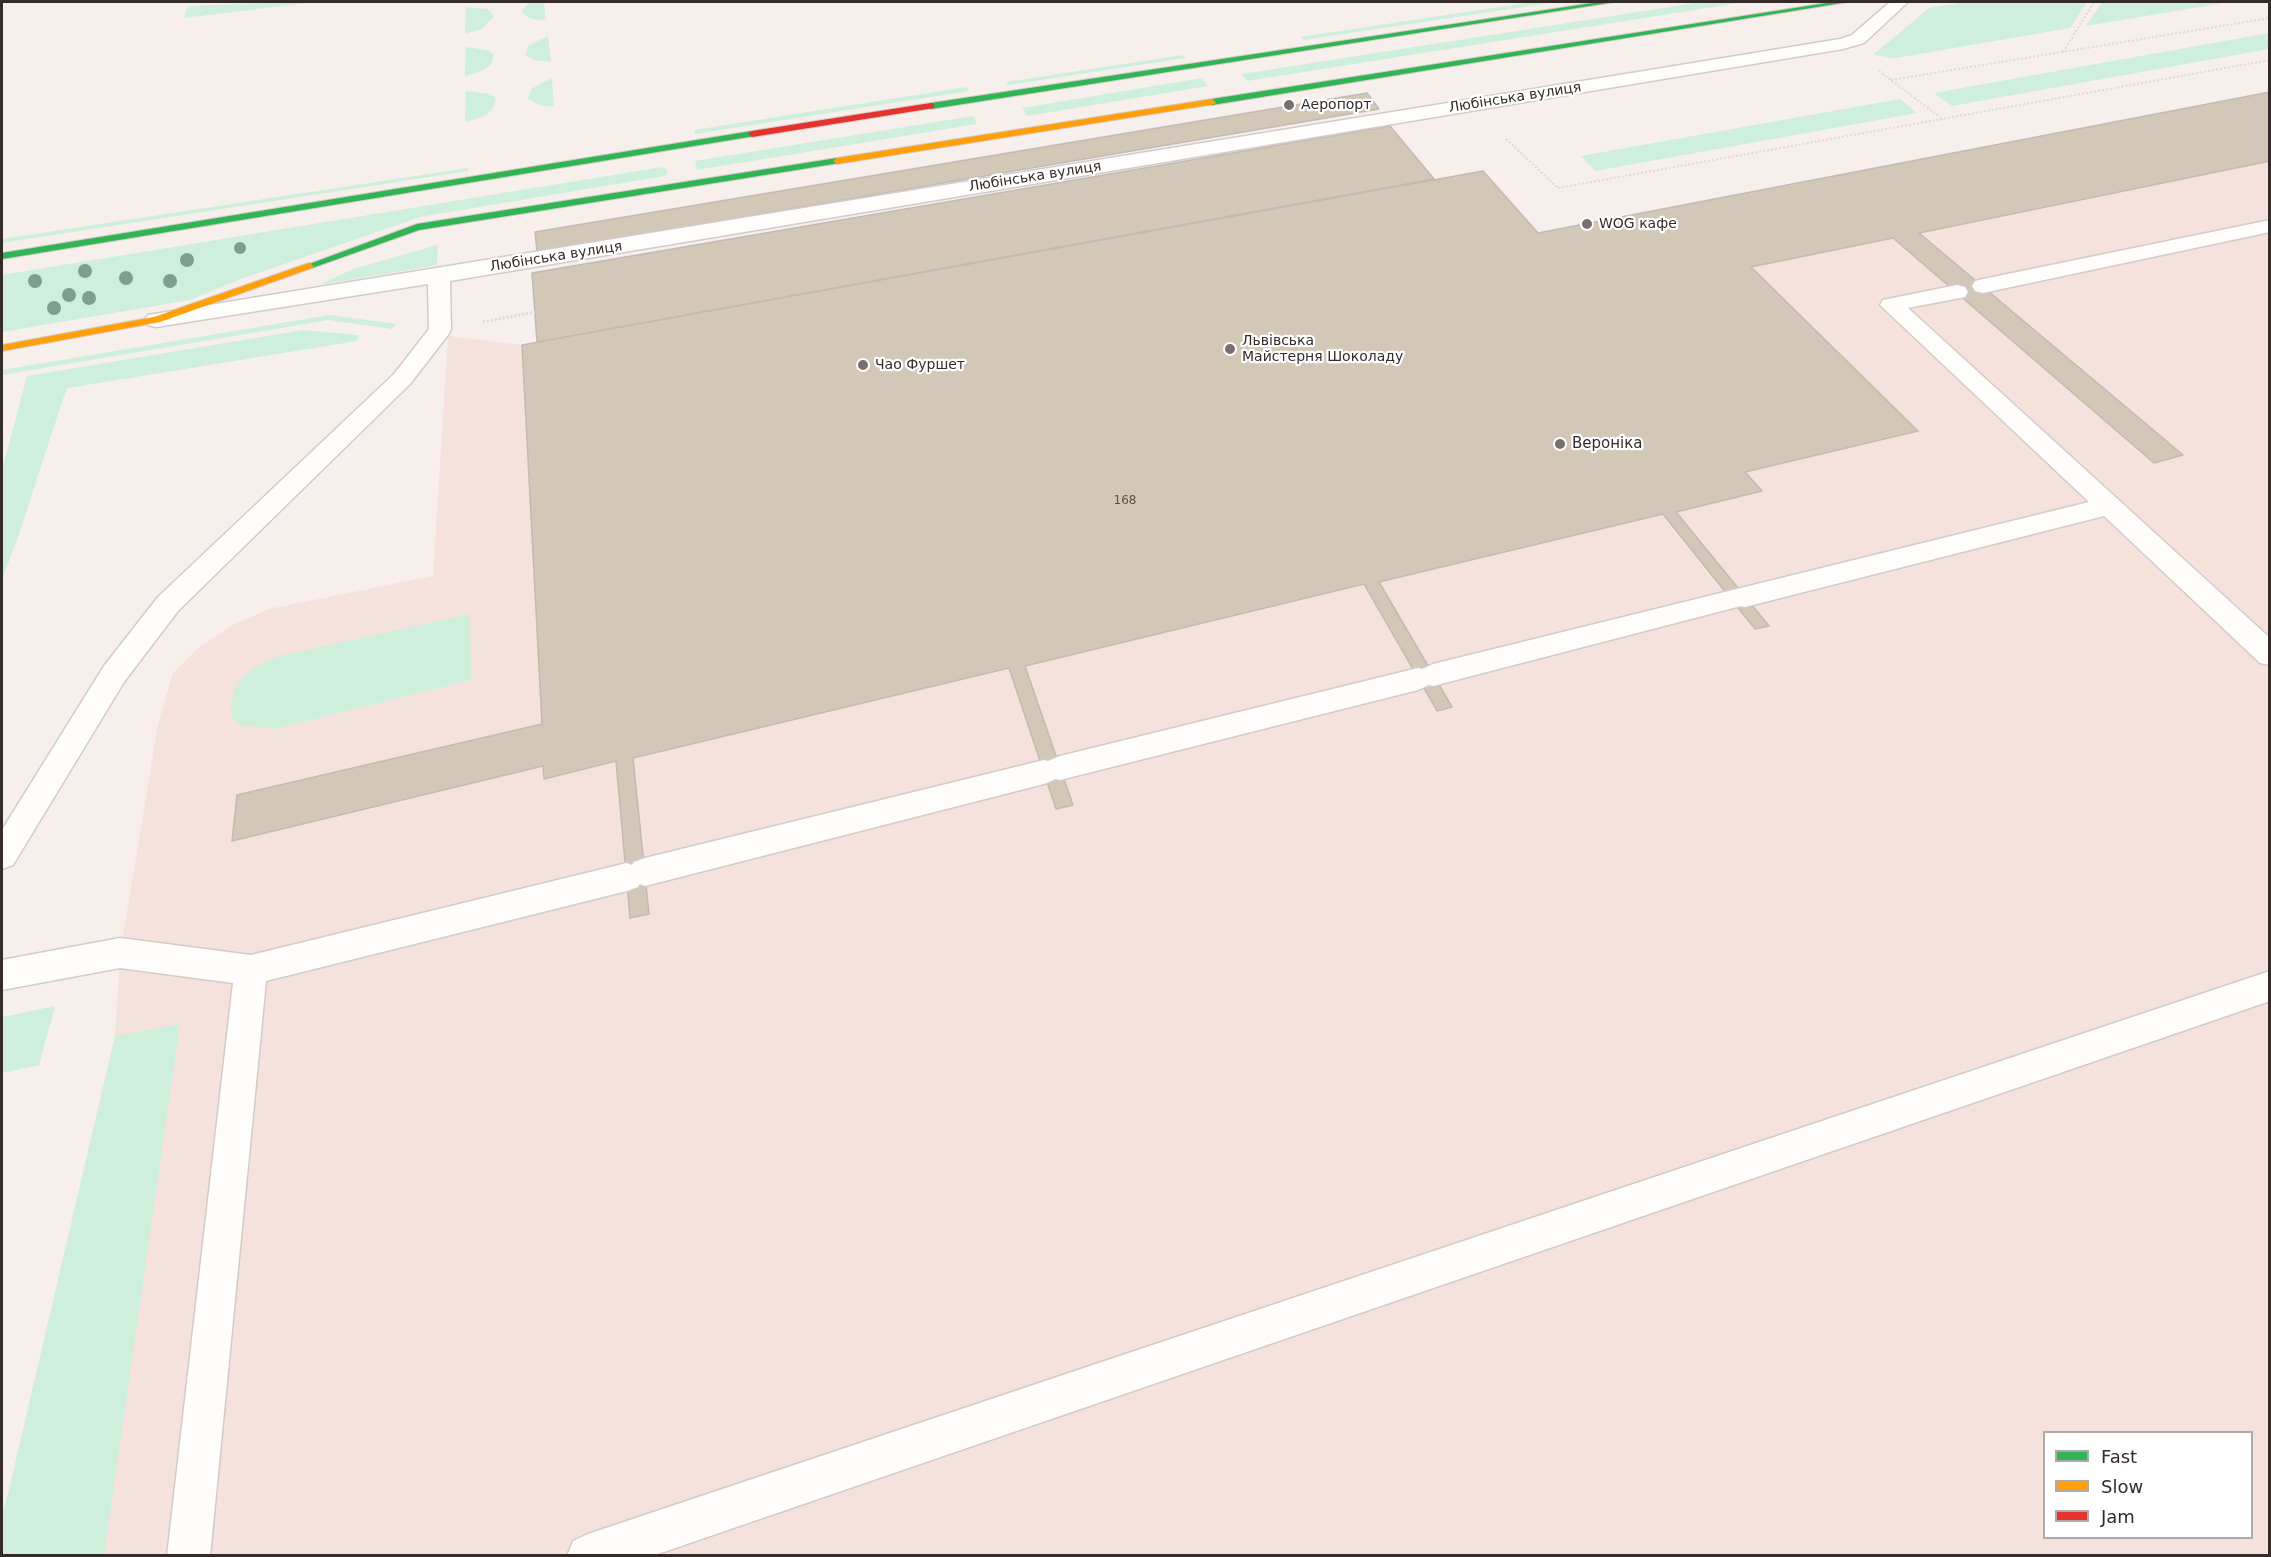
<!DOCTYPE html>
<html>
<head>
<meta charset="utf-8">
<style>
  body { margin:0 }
  #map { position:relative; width:2271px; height:1557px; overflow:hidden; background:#f7efec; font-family:"DejaVu Sans",sans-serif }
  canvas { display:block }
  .frame { position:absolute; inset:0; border:3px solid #352b28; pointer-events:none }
  .legend { position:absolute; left:2043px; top:1431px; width:210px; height:108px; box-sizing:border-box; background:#fff; border:2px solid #aeaaa9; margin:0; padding:8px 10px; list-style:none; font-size:18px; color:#352b28 }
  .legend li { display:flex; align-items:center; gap:12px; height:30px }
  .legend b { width:30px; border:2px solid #aeaaa9 }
</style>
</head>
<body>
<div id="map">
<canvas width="2271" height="1557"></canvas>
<div class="frame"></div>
<ul class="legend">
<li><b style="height:8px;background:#30b455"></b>Fast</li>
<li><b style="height:8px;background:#ff9f0a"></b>Slow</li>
<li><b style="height:8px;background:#e5322d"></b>Jam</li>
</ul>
</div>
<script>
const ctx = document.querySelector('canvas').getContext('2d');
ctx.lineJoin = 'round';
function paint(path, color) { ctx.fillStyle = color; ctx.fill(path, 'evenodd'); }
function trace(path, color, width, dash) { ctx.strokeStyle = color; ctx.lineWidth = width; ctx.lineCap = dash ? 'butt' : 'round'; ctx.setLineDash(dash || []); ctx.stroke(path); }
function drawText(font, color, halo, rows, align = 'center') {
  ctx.font = font + ' "DejaVu Sans",sans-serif'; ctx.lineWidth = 4.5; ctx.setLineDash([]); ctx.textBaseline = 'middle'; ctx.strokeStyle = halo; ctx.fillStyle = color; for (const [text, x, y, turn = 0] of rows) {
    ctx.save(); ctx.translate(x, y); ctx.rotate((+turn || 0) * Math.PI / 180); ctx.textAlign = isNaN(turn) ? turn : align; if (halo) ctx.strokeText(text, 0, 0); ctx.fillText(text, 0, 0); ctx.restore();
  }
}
const built = new Path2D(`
  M 2269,92 L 2269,1555 L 2,1556 L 2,1507 L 5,1507 L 115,1036 L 120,953 L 158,724 L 173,673 L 199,647 L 233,625 L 269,609 L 433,576 L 448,336 L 522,345 L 1483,171 L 1539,233 ZM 2044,1432 L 2252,1432 L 2252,1538 L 2044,1538 Z`);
const green = new Path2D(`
  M 291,2 L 315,2 L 184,18 L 188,6 Z
  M 530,2 L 544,2 L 546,20 C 537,20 526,20 522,10 Z
  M 1533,2 L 1557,2 L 1303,40 L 1300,37 Z
  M 1701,2 L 1745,2 L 1247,81 L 1242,74 Z
  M 1966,2 L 2087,2 L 2070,28 L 1896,58 L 1873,55 L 1929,8 Z
  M 2102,2 L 2230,2 L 2086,26 Z
  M 466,7 L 487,9 L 492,13 L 493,18 L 481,29 L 465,34 Z
  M 2269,33 L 2269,49 L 1952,106 L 1934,93 Z
  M 548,36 L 551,62 L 535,60 L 525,55 L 529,45 Z
  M 466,47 L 487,50 L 493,54 C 496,69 476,73 465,76 Z
  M 1183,55 L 1185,58 L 1008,85 L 1006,82 Z
  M 552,78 L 554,107 L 539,105 L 528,99 L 531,89 Z
  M 1202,78 L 1208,86 L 1027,116 L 1022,108 Z
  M 967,87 L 969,91 L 695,134 L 694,130 Z
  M 466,91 L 490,94 L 495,98 C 497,114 477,119 465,122 Z
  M 1900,99 L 1917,113 L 1595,171 L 1581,156 Z
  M 973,116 L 977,124 L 697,170 L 695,161 Z
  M 662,167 L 668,171 L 665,176 L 420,217 L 241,279 L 190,300 L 2,332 L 2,275 Z
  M 468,168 L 468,171 L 2,243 L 2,239 Z
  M 438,245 L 437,265 L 319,285 L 353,269 Z
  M 329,315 L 397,324 L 392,329 L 329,320 L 2,375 L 2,370 Z
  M 303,330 L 359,335 L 357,341 L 68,388 L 63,399 L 17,540 L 2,579 L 2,470 L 27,376 Z
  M 470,614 L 471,680 L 275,729 L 241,725 L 231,716 C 230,681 249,668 279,656 Z
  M 55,1006 L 39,1065 L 2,1073 L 2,1017 Z
  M 180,1024 L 104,1555 L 2,1555 L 2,1507 L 5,1507 L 115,1036 Z`);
const building = new Path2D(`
  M 2270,92 L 2270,161 L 1919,233 L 2183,455 L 2154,463 L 1893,238 L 1751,267 L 1918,431 L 1745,472 L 1762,491 L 1676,512 L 1769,626 L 1755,629 L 1663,514 L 1379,582 L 1452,707 L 1437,711 L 1364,584 L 1025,666 L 1073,805 L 1056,809 L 1009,668 L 633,758 L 649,914 L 630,918 L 616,761 L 544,779 L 543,766 L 232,841 L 237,795 L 542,724 L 522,345 L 1483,171 L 1538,233 Z
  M 1367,93 L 1379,109 L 537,252 L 535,232 Z
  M 1390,126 L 1434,179 L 537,342 L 532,273 Z`);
const pathFar1 = new Path2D(`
  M 2063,52 L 2094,2
  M 1879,71 L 1940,117
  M 1891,80 L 2270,18
  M 1506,139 L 1558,188 L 2270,60`);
const path = new Path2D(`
  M 483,322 L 535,312`);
const lane = new Path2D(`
  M 1890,2 L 1908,2 L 1864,43 L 1843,49 L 450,281 L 451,330 L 448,335 L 410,384 L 178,611 L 124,682 L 13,865 L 2,869 L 2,830 L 104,666 L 158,597 L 394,374 L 429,329 L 428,284 L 156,327 L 148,325 L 145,320 L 148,315 L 1840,39 L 1852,35 Z
  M 2270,220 L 2270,232 L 1983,293 L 1975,291 L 1972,286 L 1975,281 L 1983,279 Z
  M 1957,285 L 1965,287 L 1968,292 L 1965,297 L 1908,308 L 2270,638 L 2270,665 L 2260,663 L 2104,516 L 1745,607 L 1741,606 L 1433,686 L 1429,685 L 1418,690 L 1060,780 L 1056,779 L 1044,784 L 645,886 L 640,884 L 638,887 L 627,891 L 266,981 L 210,1556 L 167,1556 L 233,983 L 120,968 L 2,990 L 2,960 L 120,938 L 251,955 L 627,863 L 632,865 L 634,862 L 645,858 L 1044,760 L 1048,761 L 1060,756 L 1418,668 L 1422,669 L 1433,664 L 2089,502 L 1880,305 L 1883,300 Z
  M 2270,971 L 2270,1001 L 652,1556 L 567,1556 L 573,1541 L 588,1534 Z`);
const fast = new Path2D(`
  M 1599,2 L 1615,2 L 931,109 L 927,106 L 931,103 Z
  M 1833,2 L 1848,2 L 1212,105 L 1208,102 L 1212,99 Z
  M 752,131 L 755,132 L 755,136 L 2,259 L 2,253 Z
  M 837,158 L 841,161 L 840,163 L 419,230 L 312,268 L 304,266 L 417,224 Z`);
const slow = new Path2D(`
  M 1212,99 L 1216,102 L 1215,104 L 837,164 L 833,161 L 837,158 Z
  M 309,263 L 314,266 L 312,268 L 160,322 L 2,351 L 2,345 L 154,317 Z`);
const jam = new Path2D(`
  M 931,103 L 934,104 L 934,108 L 752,137 L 748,134 L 752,131 Z`);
const trees = [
  [240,248,6],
  [187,260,7],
  [85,271,7],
  [126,278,7],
  [35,281,7],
  [170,281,7],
  [69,295,7],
  [89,298,7],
  [54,308,7]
];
const markers = [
  [1289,105,6,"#79706d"],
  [1587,224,6,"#79706d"],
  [1230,349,6,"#79706d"],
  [863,365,6,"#79706d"],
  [1560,444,6,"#79706d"]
];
const numberNames = [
  ["168",1125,501]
];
const farStreetnames = [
  ["Любінська вулиця",1515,98,-9],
  ["Любінська вулиця",1035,177,-9],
  ["Любінська вулиця",556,257,-9]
];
const farPoinames = [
  ["Аеропорт",1301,105],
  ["WOG кафе",1599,224],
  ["Львівська",1242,341],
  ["Майстерня Шоколаду",1242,357],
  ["Чао Фуршет",875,365]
];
const poiNames = [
  ["Вероніка",1572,444]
];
paint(built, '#f5e2dc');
paint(green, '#cdefdc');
paint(building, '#d3c7b7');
trace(building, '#c1bbb6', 1.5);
trace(lane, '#d4cbc8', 3);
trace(fast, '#d4cbc8', 2);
trace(slow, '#d4cbc8', 2);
trace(jam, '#d4cbc8', 2);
trace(pathFar1, '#dddad8', 2, [2, 2]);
trace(path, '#dddad8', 3, [2, 2]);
paint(lane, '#fefdfc');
paint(fast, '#30b455');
paint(slow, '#ff9f0a');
paint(jam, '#e5322d');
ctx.fillStyle = '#7ca090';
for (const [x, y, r] of trees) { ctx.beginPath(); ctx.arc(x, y, r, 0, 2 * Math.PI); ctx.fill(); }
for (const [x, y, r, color] of markers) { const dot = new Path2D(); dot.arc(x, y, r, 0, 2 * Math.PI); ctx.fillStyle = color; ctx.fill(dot); trace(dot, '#fff', 2); }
drawText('12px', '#5c524c', null, numberNames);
drawText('14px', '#352b28', '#fff', farStreetnames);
drawText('14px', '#352b28', '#fff', farPoinames, 'left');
drawText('15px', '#352b28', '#fff', poiNames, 'left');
</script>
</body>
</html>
